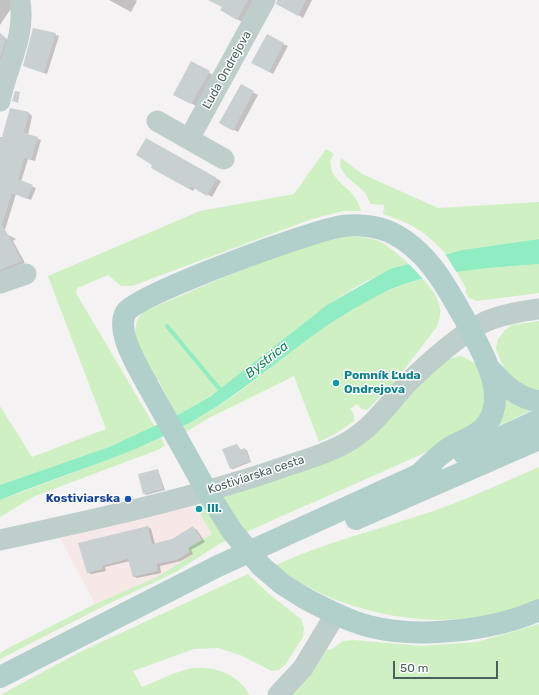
<!DOCTYPE html>
<html>
<head>
<meta charset="utf-8">
<style>
  body { margin:0 }
  #map { position:relative; width:539px; height:695px; overflow:hidden; background:#f4f2f3; font-family:Rubik,sans-serif }
  canvas { display:block }
  .scale { position:absolute; left:393px; top:661px; width:105px; height:18px; box-sizing:border-box; border:2px solid #49605b; border-top:0; padding-left:5px; font-size:12px; line-height:14px; white-space:nowrap; color:#49605b; -webkit-text-stroke:3px #fff; paint-order:stroke }
</style>
</head>
<body>
<div id="map">
<canvas width="539" height="695"></canvas>
<div class="scale">50 m</div>
</div>
<script>
const ctx = document.querySelector('canvas').getContext('2d');
ctx.lineJoin = 'round';
function paint(path, color) { ctx.fillStyle = color; ctx.fill(path, 'evenodd'); }
function trace(path, color, width, dash) { ctx.strokeStyle = color; ctx.lineWidth = width; ctx.lineCap = dash ? 'butt' : 'round'; ctx.setLineDash(dash || []); ctx.stroke(path); }
function drawText(font, color, halo, rows, align = 'center') {
  ctx.font = font + ' Rubik,sans-serif'; ctx.lineWidth = 3; ctx.setLineDash([]); ctx.textBaseline = 'middle'; ctx.strokeStyle = halo; ctx.fillStyle = color; for (const [text, x, y, turn = 0] of rows) {
    ctx.save(); ctx.translate(x, y); ctx.rotate((+turn || 0) * Math.PI / 180); ctx.textAlign = isNaN(turn) ? turn : align; if (halo) ctx.strokeText(text, 0, 0); ctx.fillText(text, 0, 0); ctx.restore();
  }
}
const commercial = new Path2D(`
  M 193,503 L 212,534 L 188,548 L 192,555 L 158,577 L 95,604 L 60,538 Z`);
const green = new Path2D(`
  M 326,149 L 334,154 L 330,161 C 331,165 331,170 333,173 C 340,187 356,190 361,211 L 343,211 L 312,219 L 132,286 L 121,286 L 108,275 L 77,288 L 76,293 L 155,427 L 109,447 L 0,485 L 0,406 L 32,457 L 106,429 L 48,276 L 200,211 L 294,194 Z
  M 341,158 L 362,174 L 438,208 L 539,202 L 539,239 L 462,250 L 446,254 C 424,231 413,224 383,214 L 384,205 L 371,204 C 369,201 367,196 365,193 C 357,183 335,173 341,158 Z
  M 340,236 C 378,237 381,239 409,264 C 330,287 277,352 210,396 C 199,403 188,409 176,416 L 158,379 L 156,380 C 145,359 124,333 143,312 L 304,243 Z
  M 539,264 L 539,293 L 477,301 L 469,298 L 465,291 L 467,290 L 456,271 Z
  M 423,279 C 437,295 446,308 436,328 L 393,384 L 367,410 L 362,409 L 357,404 L 350,409 L 354,414 L 354,421 L 337,433 L 319,442 L 294,376 L 207,419 L 186,432 L 183,427 C 203,415 223,404 242,390 C 298,348 353,296 423,279 Z
  M 539,321 L 539,394 L 510,378 L 501,362 L 496,349 L 498,339 L 505,330 L 512,325 Z
  M 461,356 C 493,369 488,386 483,415 L 454,440 L 219,544 L 176,572 L 104,606 L 0,659 L 0,653 L 8,648 L 95,604 L 157,577 L 192,555 L 188,548 L 212,534 L 193,503 L 325,462 L 353,451 L 367,441 L 435,370 L 449,359 Z
  M 506,395 L 535,409 L 498,426 L 504,414 Z
  M 161,438 L 165,445 L 160,449 L 35,496 L 0,517 L 0,500 L 113,458 Z
  M 539,467 L 539,600 C 471,630 391,624 324,595 C 306,587 290,576 274,566 C 332,539 395,526 455,503 C 483,492 511,479 539,467 Z
  M 248,574 L 269,594 L 301,619 L 304,628 L 303,637 L 285,665 L 279,670 L 272,671 L 240,655 L 218,648 L 194,649 L 133,671 L 142,687 C 157,681 173,673 188,669 C 210,664 240,674 249,695 L 0,695 L 82,651 Z
  M 539,624 L 539,695 L 292,695 L 307,680 L 327,650 L 332,649 L 343,641 L 354,640 L 421,646 L 477,642 Z`);
const water = new Path2D(`
  M 539,239 L 539,264 C 489,268 438,270 391,289 C 382,293 373,298 364,303 C 299,338 248,393 182,427 C 124,458 60,475 0,500 L 0,485 L 109,447 L 176,416 L 211,396 L 327,305 L 390,269 L 462,250 Z`);
const pier = new Path2D(`
  M 444,252 L 457,273 L 425,281 L 407,262 Z`);
const shadow = new Path2D(`
  M 0,0 L 11,0 L 12,7 L 0,25 Z
  M 109,0 L 135,0 L 137,1 L 131,12 Z
  M 209,0 L 252,0 L 253,1 L 242,22 L 222,10 L 223,7 Z
  M 286,0 L 312,0 L 303,18 L 283,6 Z
  M 34,29 L 59,36 L 47,74 L 24,66 Z
  M 0,34 L 9,41 L 0,63 Z
  M 283,44 L 288,46 L 273,74 L 253,63 Z
  M 192,62 L 213,75 L 196,106 L 175,94 Z
  M 241,86 L 258,95 L 238,132 L 221,123 Z
  M 29,113 L 32,116 L 28,135 L 41,140 L 35,161 L 28,159 L 21,182 L 36,188 L 31,200 L 16,194 L 4,233 L 16,239 L 13,241 L 25,263 L 0,273 L 0,139 Z
  M 146,139 L 221,181 L 212,197 L 195,188 L 193,191 L 152,167 L 154,164 Z
  M 237,445 L 241,450 L 247,450 L 251,462 L 233,469 L 231,468 Z
  M 158,470 L 165,490 L 146,495 L 144,494 Z
  M 148,527 L 151,529 L 155,544 L 172,540 L 193,528 L 197,530 L 205,542 L 191,550 L 193,554 L 181,561 L 160,566 L 161,573 L 137,578 L 133,576 L 130,561 L 105,567 L 106,571 L 91,574 L 88,572 Z`);
const stream = new Path2D(`
  M 167,326 L 223,393`);
const building = new Path2D(`
  M 208,0 L 248,0 L 237,20 L 220,10 L 222,7 Z
  M 277,0 L 306,0 L 298,16 L 276,4 Z
  M 33,28 L 56,33 L 44,73 L 23,66 Z
  M 0,33 L 6,38 L 0,58 Z
  M 267,34 L 284,43 L 269,72 L 251,63 Z
  M 191,61 L 210,71 L 191,104 L 173,95 Z
  M 241,84 L 254,91 L 233,131 L 219,123 Z
  M 15,91 L 20,92 L 18,103 L 12,101 Z
  M 10,108 L 29,112 L 24,133 L 38,137 L 31,160 L 24,158 L 18,179 L 33,185 L 27,199 L 12,193 L 2,224 L 22,261 L 0,270 L 0,137 L 2,137 Z
  M 146,138 L 217,178 L 207,196 L 190,186 L 189,189 L 178,183 L 151,168 L 152,165 L 136,155 Z
  M 237,444 L 240,450 L 245,448 L 250,461 L 230,469 L 222,449 Z
  M 158,469 L 163,489 L 143,494 L 138,474 Z
  M 148,526 L 152,544 L 172,539 L 193,526 L 202,540 L 188,548 L 190,552 L 177,560 L 157,564 L 158,571 L 133,577 L 128,559 L 102,566 L 103,569 L 87,573 L 78,543 Z`);
const minor = new Path2D(`
  M 0,101 C 6,68 26,37 20,2
  M 157,121 L 224,159
  M 189,139 L 265,0
  M 0,283 L 26,274
  M 0,540 C 93,520 185,500 275,470 C 300,461 328,454 351,440 C 372,427 388,405 404,387 C 422,368 467,327 492,319 C 507,314 523,311 539,309
  M 278,695 L 303,668 L 335,615`);
const major = new Path2D(`
  M 489,368 C 503,383 517,399 539,401
  M 147,384 C 138,367 115,331 126,312 C 135,295 316,229 343,226 C 357,224 376,226 390,232 C 429,250 449,291 469,327 C 483,354 509,396 486,425 C 477,437 461,440 449,448 C 438,456 428,466 418,475
  M 464,454 L 539,420
  M 356,519 L 539,439
  M 306,599 C 326,609 345,620 368,626 C 417,639 492,631 539,610
  M 0,677 L 218,566 L 431,469`);
const majorBridge = new Path2D(`
  M 147,384 L 205,488 L 232,531 L 261,566 L 282,584 L 306,599`);
const markers = [
  [336,383,4,"#0f9aa8"],
  [128,499,4,"#1a4fb4"],
  [199,509,4,"#0f9aa8"]
];
const streetNames = [
  ["Ľuda Ondrejova",227,70,-61],
  ["Kostiviarska cesta",256,475,-18]
];
const cultureNames = [
  ["Pomník Ľuda",344,376],
  ["Ondrejova",344,390],
  ["III.",207,509]
];
const transitNames = [
  ["Kostiviarska",120,499]
];
const waterNames = [
  ["Bystrica",267,360,-38]
];
paint(commercial, '#f6e8e7');
paint(green, '#cff0c2');
paint(water, '#90ecc2');
paint(pier, '#f4f2f3');
paint(shadow, '#0003');
trace(stream, '#90ecc2', 4);
paint(building, '#c9d0d1');
trace(minor, '#bdcecb', 21);
trace(major, '#b2d0cb', 22);
trace(majorBridge, '#b2d0cb', 22);
for (const [x, y, r, color] of markers) { const dot = new Path2D(); dot.arc(x, y, r, 0, 2 * Math.PI); ctx.fillStyle = color; ctx.fill(dot); trace(dot, '#fff', 1.5); }
drawText('12px', '#49605b', '#fff', streetNames);
drawText('bold 12px', '#0d838f', '#fff', cultureNames, 'left');
drawText('bold 12px', '#164399', '#fff', transitNames, 'right');
drawText('italic 13px', '#0e8851', '#fff', waterNames);
</script>
</body>
</html>
